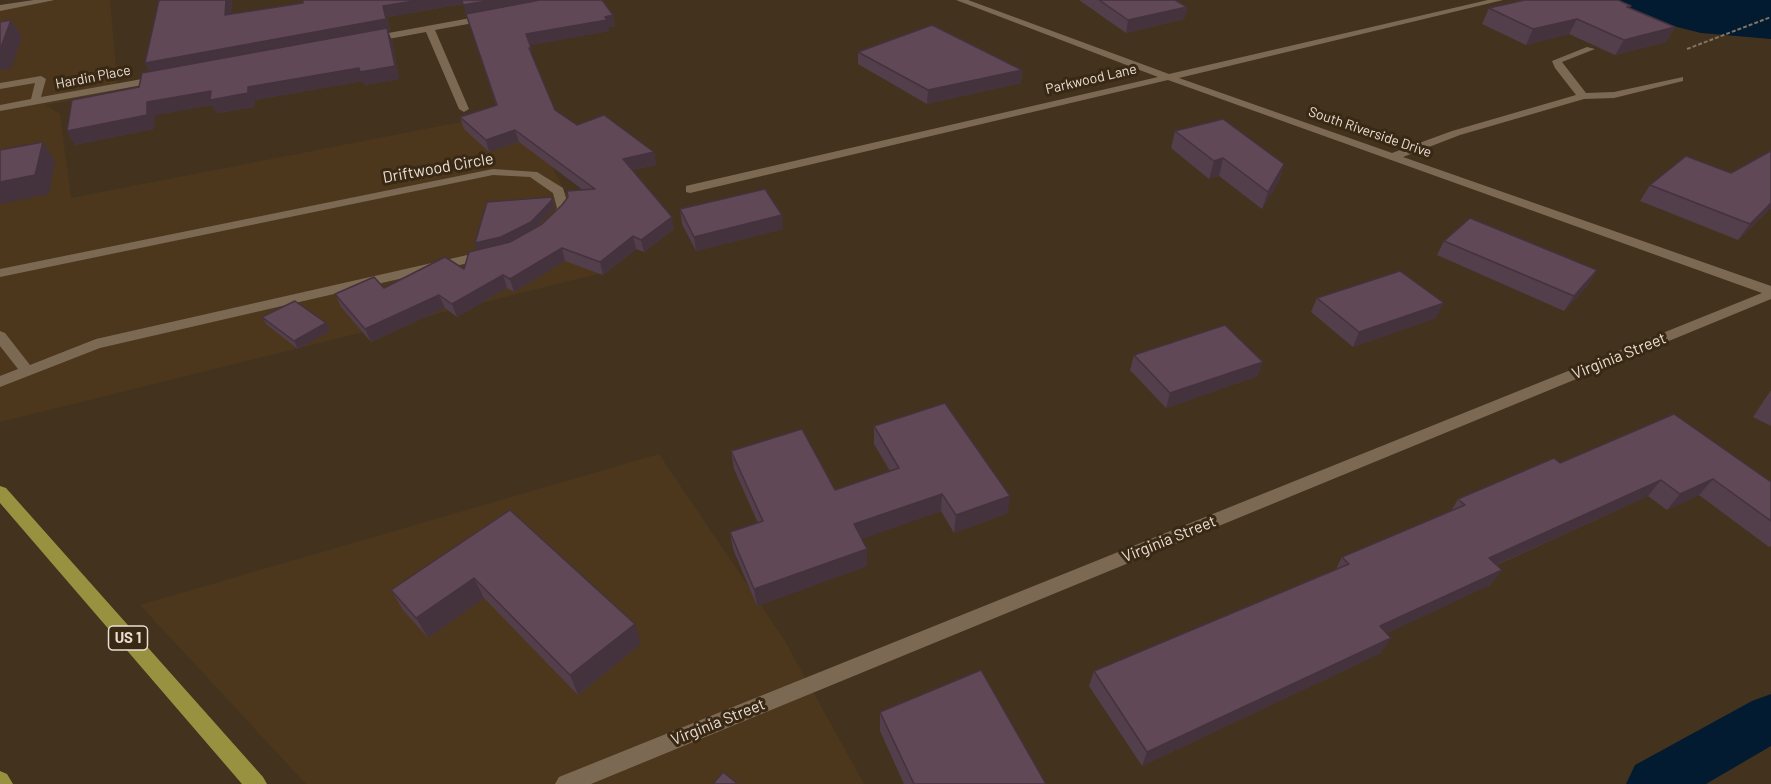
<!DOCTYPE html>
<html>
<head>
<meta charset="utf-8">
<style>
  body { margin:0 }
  canvas { display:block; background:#42321e }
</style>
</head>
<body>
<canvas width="1771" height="784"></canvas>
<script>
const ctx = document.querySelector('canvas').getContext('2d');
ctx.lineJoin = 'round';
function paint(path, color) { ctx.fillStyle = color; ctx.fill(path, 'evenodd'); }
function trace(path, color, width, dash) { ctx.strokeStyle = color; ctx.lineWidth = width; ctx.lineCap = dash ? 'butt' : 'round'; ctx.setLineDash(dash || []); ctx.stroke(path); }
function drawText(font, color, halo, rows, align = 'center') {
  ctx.font = font + ' Barlow,sans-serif'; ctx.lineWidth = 6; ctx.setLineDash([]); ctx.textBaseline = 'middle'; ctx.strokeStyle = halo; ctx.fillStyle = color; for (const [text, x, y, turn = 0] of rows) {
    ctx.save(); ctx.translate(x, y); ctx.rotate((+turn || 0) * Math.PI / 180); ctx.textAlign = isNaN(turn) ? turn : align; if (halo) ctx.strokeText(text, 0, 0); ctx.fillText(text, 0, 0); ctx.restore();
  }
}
const built = new Path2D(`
  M 61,0 L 110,0 L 118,92 L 45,105 L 60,114 L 71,198 L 523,110 L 606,272 L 0,422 L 0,8 Z
  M 659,454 L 785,641 L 864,784 L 306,784 L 140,605 Z`);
const water = new Path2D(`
  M 1609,0 L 1771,0 L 1771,39 L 1701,33 L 1645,19 Z`);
const canal = new Path2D(`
  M 1771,694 L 1771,746 L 1706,784 L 1626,784 L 1635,765 L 1752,701 Z`);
const path = new Path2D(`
  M 1687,49 L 1771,17`);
const minor = new Path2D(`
  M 34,0 L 55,0 L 0,11 L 0,5 Z
  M 956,0 L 968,0 L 1169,74 L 1488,0 L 1503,0 L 1179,78 L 1392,153 L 1452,131 L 1576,95 L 1555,68 L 1552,61 L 1587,47 L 1595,49 L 1562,62 L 1586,93 L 1614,92 L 1683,77 L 1683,81 L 1614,98 L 1584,99 L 1460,135 L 1403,157 L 1771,286 L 1771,299 L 591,784 L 555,784 L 559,777 L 1762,293 L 1168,80 L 690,193 L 686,192 L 686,186 L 690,185 L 1158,77 Z
  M 487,15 L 492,18 L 490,20 L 435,30 L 469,109 L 464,112 L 459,109 L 426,32 L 372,42 L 367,39 L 372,36 Z
  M 41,76 L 46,79 L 41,97 L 159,76 L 164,79 L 159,82 L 0,111 L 0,105 L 31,99 L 35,83 L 0,89 L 0,83 Z
  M 493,169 L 537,172 L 563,188 L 569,208 L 558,226 L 554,227 L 548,223 L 557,208 L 553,193 L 530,177 L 493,175 L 0,277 L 0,269 Z
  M 485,251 L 491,255 L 490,258 L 100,348 L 0,387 L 0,376 L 18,369 L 0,346 L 0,331 L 5,333 L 30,365 L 96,339 Z`);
const major = new Path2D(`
  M 0,486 L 6,488 L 263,777 L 267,784 L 242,784 L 0,503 Z
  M 0,771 L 7,774 L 13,784 L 0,784 Z`);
const wall = new Path2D(`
  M 159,0 L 232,0 L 231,14 L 303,3 L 602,0 L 613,15 L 615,26 L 608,27 L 609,31 L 530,45 L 533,59 L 555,110 L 577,125 L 654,152 L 656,165 L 632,170 L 674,229 L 644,252 L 636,249 L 603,275 L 565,261 L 514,292 L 507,288 L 457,317 L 445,308 L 371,342 L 341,307 L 335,294 L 384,288 L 464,269 L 477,250 L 552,197 L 555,207 L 534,229 L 542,224 L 583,190 L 519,142 L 489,152 L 464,129 L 460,117 L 496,105 L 463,4 L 387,17 L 390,30 L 388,31 L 392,41 L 399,79 L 365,85 L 363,81 L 255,100 L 254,107 L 217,113 L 212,105 L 155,115 L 154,129 L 75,145 L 67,131 L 139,87 L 150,71 L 145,63 Z
  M 1079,0 L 1175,0 L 1187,7 L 1184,19 L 1126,33 Z
  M 1489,8 L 1630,8 L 1675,27 L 1666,42 L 1615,55 L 1569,34 L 1526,45 L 1482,24 Z
  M 858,52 L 1022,70 L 1021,83 L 927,104 L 858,64 Z
  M 1175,131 L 1284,164 L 1279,181 L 1262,209 L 1219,176 L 1209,179 L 1171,148 Z
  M 1771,151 L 1771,208 L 1738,240 L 1640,201 L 1650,185 L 1731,173 Z
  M 680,209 L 783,229 L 696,251 L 682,224 Z
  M 1444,241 L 1597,270 L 1588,285 L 1564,311 L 1437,255 Z
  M 1317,298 L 1436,318 L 1353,347 L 1311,312 Z
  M 262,317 L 330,331 L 298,349 L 267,325 Z
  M 1134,355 L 1258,376 L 1166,408 L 1130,370 Z
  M 1771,390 L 1771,426 L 1753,417 Z
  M 874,426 L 1008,513 L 954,533 L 941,511 L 861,539 L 867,549 L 867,566 L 757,606 L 733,549 L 730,532 L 758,523 L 734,469 L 731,451 L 835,490 L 890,471 L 874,444 Z
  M 1560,463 L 1771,482 L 1771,546 L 1769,547 L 1699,495 L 1667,510 L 1648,496 L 1497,565 L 1502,570 L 1490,585 L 1387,633 L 1381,653 L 1142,766 L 1089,686 L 1094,671 L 1336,569 L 1342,557 L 1451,511 L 1458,499 Z
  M 510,510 L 641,644 L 578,695 L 484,598 L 428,638 L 403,610 L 391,590 Z
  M 880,712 L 1046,784 L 904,784 L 880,731 Z`);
const shadedWall = new Path2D(`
  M 226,0 L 232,0 L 231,26 L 225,15 Z
  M 420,0 L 461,0 L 463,4 L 387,17 L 390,30 L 388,31 L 392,41 L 399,79 L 365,85 L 363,81 L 255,100 L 254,107 L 217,113 L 212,105 L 155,115 L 154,129 L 75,145 L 67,131 L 147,102 L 211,91 L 248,87 L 359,68 L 395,66 L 152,74 L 145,63 L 383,6 Z
  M 493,0 L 555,0 L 467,16 L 463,5 Z
  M 1187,7 L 1184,19 L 1126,33 L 1128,20 Z
  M 613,15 L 615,26 L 608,27 L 609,31 L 528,46 L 526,34 Z
  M 1577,19 L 1569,34 L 1526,45 L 1533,29 Z
  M 11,20 L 22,37 L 11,69 L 0,70 L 0,50 Z
  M 1675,27 L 1666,42 L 1615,55 L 1624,40 Z
  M 1022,70 L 1021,83 L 927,104 L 928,90 Z
  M 515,130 L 519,142 L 489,152 L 486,140 Z
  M 43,142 L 55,161 L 49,194 L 0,204 L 0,182 Z
  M 654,152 L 656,165 L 625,171 L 623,159 Z
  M 1223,158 L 1219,176 L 1209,179 L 1214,161 Z
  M 1284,164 L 1279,181 L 1262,209 L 1268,192 Z
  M 552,200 L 555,207 L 534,229 L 503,245 L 478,251 L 475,243 Z
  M 1771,203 L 1771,208 L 1738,240 L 1750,224 Z
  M 782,215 L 783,229 L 696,251 L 694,237 Z
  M 672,217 L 674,229 L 644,252 L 641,240 Z
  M 633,236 L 636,249 L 603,275 L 600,262 Z
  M 562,248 L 565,261 L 514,292 L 510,279 Z
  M 1597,270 L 1588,285 L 1564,311 L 1574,296 Z
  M 503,275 L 507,288 L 457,317 L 452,304 Z
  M 439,295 L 445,308 L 371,342 L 365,329 Z
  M 1444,303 L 1436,318 L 1353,347 L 1359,332 Z
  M 326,323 L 330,331 L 298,349 L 294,341 Z
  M 1263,362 L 1258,376 L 1166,408 L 1170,393 Z
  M 1713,479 L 1699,495 L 1667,510 L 1680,494 Z
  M 1661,480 L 1648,496 L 1478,573 L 1489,558 Z
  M 942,494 L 941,511 L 854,542 L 854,524 Z
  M 1010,496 L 1008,513 L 954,533 L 956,515 Z
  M 867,549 L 867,566 L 757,606 L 754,589 Z
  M 1502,570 L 1490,585 L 1370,641 L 1380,626 Z
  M 474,578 L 484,598 L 428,638 L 416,618 Z
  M 635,624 L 641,644 L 578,695 L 570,675 Z
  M 1391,638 L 1381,653 L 1142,766 L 1147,752 Z`);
const building = new Path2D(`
  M 159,0 L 226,0 L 225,15 L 303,3 L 303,0 L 420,0 L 383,6 L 386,19 L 145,63 Z
  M 462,0 L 493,0 L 463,5 Z
  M 540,0 L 602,0 L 613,15 L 605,17 L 607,20 L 526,34 L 531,48 L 529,48 L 555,110 L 577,125 L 604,115 L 654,152 L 623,159 L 672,217 L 641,240 L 633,236 L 600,262 L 562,248 L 510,279 L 503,275 L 452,304 L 439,295 L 365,329 L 335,294 L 374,277 L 384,288 L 445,257 L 464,269 L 469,252 L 510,242 L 542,224 L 562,205 L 568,197 L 567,191 L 595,189 L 515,130 L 486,140 L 460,117 L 497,105 L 466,14 Z
  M 1099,0 L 1175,0 L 1187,7 L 1128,20 Z
  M 1525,0 L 1618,0 L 1631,6 L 1627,7 L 1675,27 L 1624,40 L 1577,19 L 1533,29 L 1489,8 Z
  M 11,20 L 0,50 L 0,22 Z
  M 932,25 L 1022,70 L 928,90 L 858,52 Z
  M 387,28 L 395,66 L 360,72 L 359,68 L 248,87 L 248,93 L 210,100 L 211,91 L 147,102 L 147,115 L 67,131 L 72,100 L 139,87 L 142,73 Z
  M 1223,119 L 1284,164 L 1268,192 L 1223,158 L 1214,161 L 1175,131 Z
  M 43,142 L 35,175 L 0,182 L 0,150 Z
  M 1771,151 L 1771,203 L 1750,224 L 1650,185 L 1686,156 L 1731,173 Z
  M 765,189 L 782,215 L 694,237 L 680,209 Z
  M 552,197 L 552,200 L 531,222 L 501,237 L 475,243 L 487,202 Z
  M 1470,218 L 1597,270 L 1574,296 L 1444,241 Z
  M 1400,271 L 1444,303 L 1359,332 L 1317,298 Z
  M 295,301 L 326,323 L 294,341 L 262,317 Z
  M 1225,325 L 1263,362 L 1170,393 L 1134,355 Z
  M 945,403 L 1010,496 L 956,515 L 942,494 L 854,524 L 867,549 L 754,589 L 730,532 L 763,521 L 731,451 L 802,429 L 835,490 L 899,468 L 874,426 Z
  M 1674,414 L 1771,482 L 1771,521 L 1713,479 L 1680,494 L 1661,480 L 1489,558 L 1502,570 L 1380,626 L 1391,638 L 1147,752 L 1094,671 L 1349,564 L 1342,557 L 1465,505 L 1458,499 L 1554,458 L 1560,463 Z
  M 510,510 L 635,624 L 570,675 L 474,578 L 416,618 L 391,590 Z
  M 981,670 L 1046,784 L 914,784 L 880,712 Z
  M 723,772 L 738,784 L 713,784 Z`);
const farStreetnames = [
  ["Hardin Place",93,77,-11],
  ["Parkwood Lane",1091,79,-13],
  ["South Riverside Drive",1370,132,19]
];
const shields = [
  [128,638,39]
];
const shieldNames = [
  ["US 1",128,638]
];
const streetNames = [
  ["Driftwood Circle",438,168,-10],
  ["Virginia Street",1619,356,-22],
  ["Virginia Street",1169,539,-22],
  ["Virginia Street",718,722,-22]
];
paint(built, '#4c371d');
paint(water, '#031b30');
paint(canal, '#031b30');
trace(path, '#827463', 2, [4, 2]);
paint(minor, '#7c6953');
paint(major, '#989140');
paint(wall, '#533e4b');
paint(shadedWall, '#44323d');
paint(building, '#614857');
trace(building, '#44323d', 1.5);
drawText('14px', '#eadfd3', '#382814', farStreetnames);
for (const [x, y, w] of shields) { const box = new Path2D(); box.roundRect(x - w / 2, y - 12, w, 24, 4.5); ctx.fillStyle = '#382814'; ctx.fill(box); trace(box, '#eadfd3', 1.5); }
drawText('bold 15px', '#eadfd3', null, shieldNames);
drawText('16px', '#eadfd3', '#382814', streetNames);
</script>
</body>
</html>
